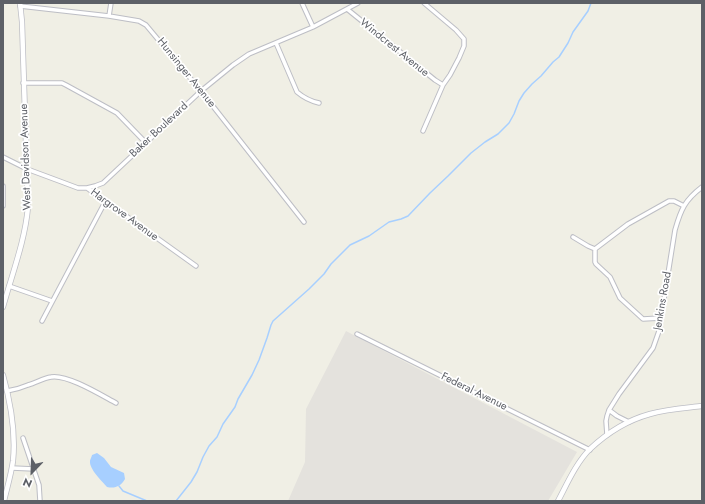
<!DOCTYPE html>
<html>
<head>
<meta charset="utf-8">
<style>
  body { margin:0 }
  #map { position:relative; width:705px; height:504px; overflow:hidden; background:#f0efe5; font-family:Jost,sans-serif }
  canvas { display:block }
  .frame { position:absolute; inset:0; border:4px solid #5d6067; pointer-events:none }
  .north { position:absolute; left:12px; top:452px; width:40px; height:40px; -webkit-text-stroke:3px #fff; paint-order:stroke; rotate:203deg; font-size:11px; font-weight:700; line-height:16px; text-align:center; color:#5d6067 }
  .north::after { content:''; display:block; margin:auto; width:14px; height:18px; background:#5d6067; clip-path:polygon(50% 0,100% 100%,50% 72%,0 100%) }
</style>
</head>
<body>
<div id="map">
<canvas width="705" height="504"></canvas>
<div class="frame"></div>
<div class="north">N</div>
</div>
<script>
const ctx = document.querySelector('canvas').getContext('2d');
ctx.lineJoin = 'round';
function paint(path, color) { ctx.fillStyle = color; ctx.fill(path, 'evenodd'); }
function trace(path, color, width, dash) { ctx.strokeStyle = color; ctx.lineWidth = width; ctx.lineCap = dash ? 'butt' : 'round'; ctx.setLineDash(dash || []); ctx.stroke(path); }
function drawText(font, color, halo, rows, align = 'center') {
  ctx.font = font + ' Jost,sans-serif'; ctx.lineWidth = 3.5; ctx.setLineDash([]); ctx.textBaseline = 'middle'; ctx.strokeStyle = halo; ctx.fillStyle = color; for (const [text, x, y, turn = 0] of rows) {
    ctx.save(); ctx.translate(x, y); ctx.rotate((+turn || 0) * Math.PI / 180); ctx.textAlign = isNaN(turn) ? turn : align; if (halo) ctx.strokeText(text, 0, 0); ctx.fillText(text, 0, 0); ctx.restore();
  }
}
const industrial = new Path2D(`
  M 346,331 L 577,452 L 548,501 L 288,501 L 305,462 L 306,409 Z`);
const water = new Path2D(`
  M 97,453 L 104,458 L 111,467 L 124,473 L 125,479 C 121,486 115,489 107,487 C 102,481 89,469 90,461 C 90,460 92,456 92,455 Z`);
const stream = new Path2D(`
  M 119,486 L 123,491 L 147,501
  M 176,501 L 191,482 L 197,472 L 203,457 L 209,446 L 217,437 L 223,424 L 235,407 L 238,399 L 252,375 L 259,360 L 267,338 L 271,325 L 273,321 L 309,289 L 324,274 L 331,264 L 350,245 L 369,236 L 389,222 L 401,219 L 408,216 L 430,193 L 448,176 L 471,153 L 485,142 L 498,134 L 509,123 L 514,114 L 519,101 L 524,93 L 532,84 L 541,76 L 553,62 L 559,57 L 568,43 L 573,32 L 588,11 L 591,3`);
const minor = new Path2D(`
  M 302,3 L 313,27
  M 20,6 L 109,16 L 139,21 L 146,25 L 201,91 L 304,222
  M 347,9 L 435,80 L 443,85
  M 109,16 L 111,3
  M 276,43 L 297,92 C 304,98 310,101 319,103
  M 23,83 L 62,83 L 66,85 L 117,113 L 146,143
  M 423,131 L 443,85 L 450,75 L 459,58 L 464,46 L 464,39 L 456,30 L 424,3
  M 3,157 L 27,169 L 62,182 L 78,188 L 87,188 L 196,266
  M 3,186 L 3,206
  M 87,188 L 95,186 L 103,183 L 201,91 L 233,65 L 249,54 L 313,27 L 358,3
  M 573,237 L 588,246 L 595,249 L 628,224 L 669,201 L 674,201 L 684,206
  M 595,249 L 595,262 L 596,264 L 610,277 L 620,298 L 643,319 L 661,318
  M 9,286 L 52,301
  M 42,321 L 105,202
  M 357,334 L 590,450
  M 7,391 C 14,390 21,388 28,385 C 36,383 43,378 51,377 C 67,374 101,395 116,403
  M 609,410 L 617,416 L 629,422
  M 607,435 L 606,421 L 607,416 L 609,410 L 619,394 L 653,348 L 659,331 L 661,318 L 675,230 C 681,209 685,200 702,187
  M 23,438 L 39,485 L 40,501
  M 12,468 L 34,469`);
const tertiary = new Path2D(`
  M 3,307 C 12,274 25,241 28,207 L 22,22 L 20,3
  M 3,375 C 11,404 16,432 13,461 C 11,475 7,488 4,501
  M 558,501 C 567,484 576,463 590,449 C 607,433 628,420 650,414 C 667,409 685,408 702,406`);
const streetNames = [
  ["Windcrest Avenue",394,48,39],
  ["Hunsinger Avenue",186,73,51],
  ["Baker Boulevard",159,130,-43],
  ["West Davidson Avenue",26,157,-92],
  ["Hargrove Avenue",124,215,36],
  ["Jenkins Road",663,301,-80],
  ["Federal Avenue",474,392,26]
];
paint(industrial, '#e4e2dd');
paint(water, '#a7cfff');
trace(stream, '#a7cfff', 1.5);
trace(minor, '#bdbec5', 5.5);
trace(tertiary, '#bdbec5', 6);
trace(minor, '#fff', 3.5);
trace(tertiary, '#fff', 4.5);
drawText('11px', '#5d6067', '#fff', streetNames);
</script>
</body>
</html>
